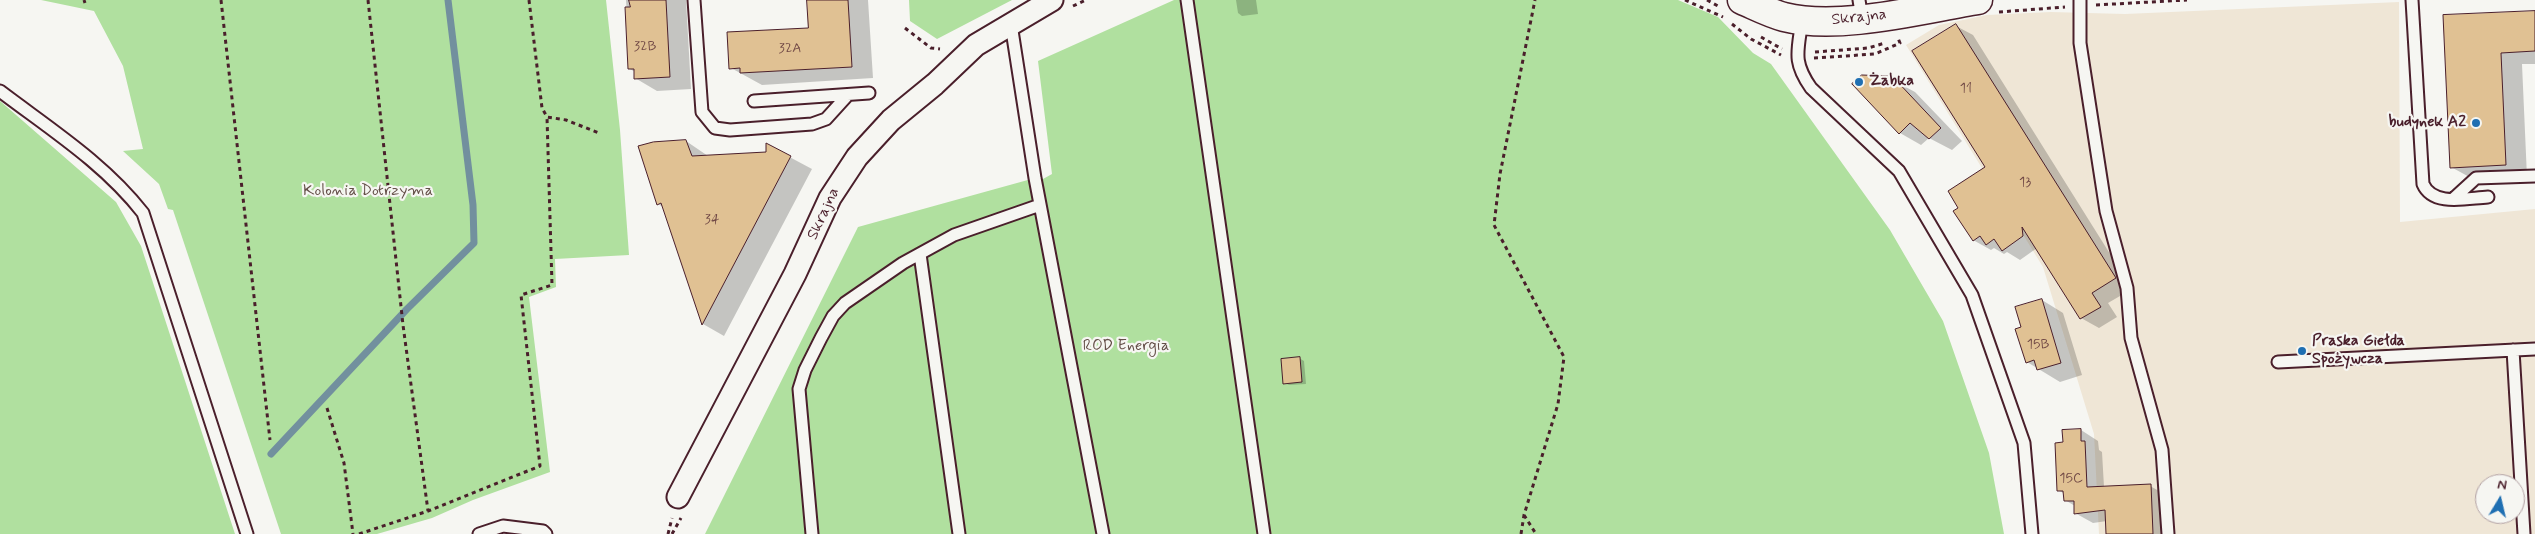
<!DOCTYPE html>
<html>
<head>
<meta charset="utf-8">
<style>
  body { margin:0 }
  #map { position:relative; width:2535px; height:534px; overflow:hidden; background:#f6f6f2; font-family:Mynerve,sans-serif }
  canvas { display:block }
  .north { position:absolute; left:2475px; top:474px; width:50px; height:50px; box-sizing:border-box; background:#f6f6f2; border:1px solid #b1a0a2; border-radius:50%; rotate:9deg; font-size:14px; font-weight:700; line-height:20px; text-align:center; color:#4a1f2b }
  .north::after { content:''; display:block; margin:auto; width:18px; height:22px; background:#1f6fb2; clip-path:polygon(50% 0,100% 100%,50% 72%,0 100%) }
</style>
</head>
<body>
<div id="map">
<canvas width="2535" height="534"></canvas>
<div class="north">N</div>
</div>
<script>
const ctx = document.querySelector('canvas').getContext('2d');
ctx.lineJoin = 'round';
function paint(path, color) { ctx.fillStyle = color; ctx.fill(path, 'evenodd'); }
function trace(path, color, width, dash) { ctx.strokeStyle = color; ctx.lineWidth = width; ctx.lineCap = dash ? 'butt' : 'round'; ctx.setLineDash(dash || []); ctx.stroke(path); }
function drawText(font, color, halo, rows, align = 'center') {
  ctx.font = font + ' Mynerve,sans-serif'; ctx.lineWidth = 4.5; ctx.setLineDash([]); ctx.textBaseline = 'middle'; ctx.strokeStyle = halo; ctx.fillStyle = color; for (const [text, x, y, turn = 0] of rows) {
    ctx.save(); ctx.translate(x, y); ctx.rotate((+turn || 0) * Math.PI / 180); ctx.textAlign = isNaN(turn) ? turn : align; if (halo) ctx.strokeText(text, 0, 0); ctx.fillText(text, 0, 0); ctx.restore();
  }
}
const built = new Path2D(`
  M 2399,2 L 2400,222 L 2535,209 L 2535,534 L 2099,534 L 2094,434 L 2043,267 L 1906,45 L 1939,25 L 1987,15 L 2051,12 L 2125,14 ZM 2485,484 L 2515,484 L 2515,514 L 2485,514 Z`);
const green = new Path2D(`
  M 41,0 L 606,0 L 620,130 L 629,255 L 555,259 L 556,287 L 529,297 L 550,472 L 473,500 L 432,518 L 377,534 L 281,534 L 173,210 L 168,209 L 159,184 L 123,151 L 143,149 L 123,66 L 94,11 Z
  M 909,0 L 1012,0 L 937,39 L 910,21 Z
  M 1174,0 L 1678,0 L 1718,17 L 1753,53 L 1771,64 L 1890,230 L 1943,321 L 1989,453 L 2004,534 L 705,534 L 858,227 L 1035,178 L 1043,179 L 1052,174 L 1038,61 Z
  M 0,101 L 116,202 L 141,246 L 235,534 L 0,534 Z`);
const shadow = new Path2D(`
  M 626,0 L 686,0 L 691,89 L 657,91 L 635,78 L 635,72 L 630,69 Z
  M 808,0 L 868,0 L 873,78 L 762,85 L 731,68 L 809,29 Z
  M 1236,0 L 1256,0 L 1258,14 L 1242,16 L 1238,13 Z
  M 2535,13 L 2535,64 L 2522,64 L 2527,177 L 2473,179 L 2451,167 L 2445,17 Z
  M 1956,26 L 1973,35 L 2132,289 L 2108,303 L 2117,317 L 2099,328 L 2081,318 L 2037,248 L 2020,260 L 2007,252 L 2004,254 L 1994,248 L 1991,250 L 1973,240 L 1960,208 L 1987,168 Z
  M 1887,77 L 1915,92 L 1962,141 L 1952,150 L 1929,138 L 1921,145 L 1900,133 Z
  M 686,141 L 708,156 L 767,153 L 767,145 L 812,169 L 724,336 L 703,324 L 663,207 L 658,204 Z
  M 2042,300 L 2063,313 L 2082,375 L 2060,382 L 2027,362 L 2022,328 Z
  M 1299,358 L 1304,361 L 1306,384 L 1289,385 L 1285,383 Z
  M 2081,430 L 2098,441 L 2099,450 L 2102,452 L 2104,487 L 2150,486 L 2168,496 L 2169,534 L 2107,534 L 2107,521 L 2093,523 L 2075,513 L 2075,506 L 2065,500 L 2065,494 L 2058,490 L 2064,443 Z`);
const stream = new Path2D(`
  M 271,454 L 407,309 L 474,243 L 473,205 L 448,0`);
const building = new Path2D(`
  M 629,0 L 666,0 L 670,77 L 634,79 L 634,69 L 628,69 L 625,7 L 630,7 Z
  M 807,0 L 848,0 L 852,67 L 740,73 L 740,68 L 729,69 L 727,32 L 808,28 Z
  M 2535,11 L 2535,51 L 2501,53 L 2506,165 L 2450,168 L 2443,15 Z
  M 1956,24 L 2116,278 L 2092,293 L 2101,307 L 2080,319 L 2022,227 L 2023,236 L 2002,251 L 1994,239 L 1986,245 L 1980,236 L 1973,241 L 1953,211 L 1958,208 L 1948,191 L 1985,167 L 1912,51 Z
  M 1862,75 L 1888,76 L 1891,80 L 1894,78 L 1941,128 L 1929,139 L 1910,123 L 1899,134 L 1852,84 Z
  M 686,140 L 692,156 L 766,152 L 766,143 L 791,156 L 702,325 L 661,203 L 657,205 L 638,146 L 653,142 Z
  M 2042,299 L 2061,363 L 2037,370 L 2034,360 L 2026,363 L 2015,329 L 2021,327 L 2015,307 Z
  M 1300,357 L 1302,382 L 1283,384 L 1281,359 Z
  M 2081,429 L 2081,441 L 2085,441 L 2087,487 L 2151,484 L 2153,534 L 2106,534 L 2105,510 L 2074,514 L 2074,501 L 2064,501 L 2063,491 L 2057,491 L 2055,443 L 2063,442 L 2062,430 Z`);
const path = new Path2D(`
  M 84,0 L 85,3
  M 221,0 L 270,440
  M 368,0 L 403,325 L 428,511
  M 529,0 L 542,108 L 547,117 L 566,120 L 599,133
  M 1685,0 L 1723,17
  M 1707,0 L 1718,6
  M 2096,5 L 2187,0
  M 1073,6 L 1086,0
  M 1999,12 L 2065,7
  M 1732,24 L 1751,39 L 1781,55
  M 905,28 L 931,48 L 940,49
  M 1761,37 L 1782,49
  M 1815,52 L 1868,48 L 1885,43
  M 1814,58 L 1875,54 L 1900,43 L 1898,38
  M 327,408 L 344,463 L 353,534
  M 1524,515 L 1536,534
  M 359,534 L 428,511 L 540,466 L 521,295 L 552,285 L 547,117
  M 668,534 L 672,518
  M 672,534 L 681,518
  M 1521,534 L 1524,515 L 1558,404 L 1564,357 L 1494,225 L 1500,174 L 1535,0`);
const lane = new Path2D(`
  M 694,0 L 702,112 L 715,128 L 730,130 L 812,124 L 826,119 L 846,97
  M 1187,0 L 1264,534
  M 1859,0 L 1862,19
  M 2080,0 L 2080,43 L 2106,211 L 2127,288 L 2131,338 L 2162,450 L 2168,534
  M 2412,0 L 2423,184 C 2433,207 2467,198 2488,197
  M 1802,20 C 1798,51 1792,61 1811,88 L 1899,171 L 1972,295 L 2024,443 L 2032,534
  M 1011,24 L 1035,178 L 1103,534
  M 0,91 C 50,129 104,163 143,213 L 247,534
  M 754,101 L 869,93
  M 2453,199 L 2476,178 L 2535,176
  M 920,254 L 959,534
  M 2513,350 L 2524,534
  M 2278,362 L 2535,349
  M 479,534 L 503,526 L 543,531 L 546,534
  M 812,534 L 799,389 L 805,370 L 821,338 L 833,316 L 845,303 L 903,263 L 954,235 L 1040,205`);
const street = new Path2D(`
  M 678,497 L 795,274 L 830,198 L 857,157 L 891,120 L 935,84 L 976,45 L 1052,0`);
const secondary = new Path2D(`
  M 1742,0 C 1756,6 1769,13 1784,17 C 1839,31 1922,9 1978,0`);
const markers = [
  [1859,82,5,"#1f6fb2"],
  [2476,123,5,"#1f6fb2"],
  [2302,351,5,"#1f6fb2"]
];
const numberNames = [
  ["32B",645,47],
  ["32A",790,49],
  ["11",1966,89],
  ["13",2025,183],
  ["34",712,220],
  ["15B",2038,345],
  ["15C",2071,479]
];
const streetNames = [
  ["Skrajna",1859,18,-6],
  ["Skrajna",824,214,-65]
];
const poiNames = [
  ["Żabka",1869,82],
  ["budynek A2",2466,123,"right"],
  ["Praska Giełda",2312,342],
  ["Spożywcza",2312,360]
];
const parkNames = [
  ["Kolonia Dotrzyma",368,192],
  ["ROD Energia",1126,347]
];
paint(built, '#efe6d6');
paint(green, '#b0e09f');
paint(shadow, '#0003');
trace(stream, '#72909e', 7);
paint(building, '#e0c193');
trace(building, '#4a1f2b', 1);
trace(lane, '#4a1f2b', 15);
trace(street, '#4a1f2b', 25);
trace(secondary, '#4a1f2b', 31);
trace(path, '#4a1f2b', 3, [4, 4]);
trace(lane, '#f6f6f2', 11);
trace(street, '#f6f6f2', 21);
trace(secondary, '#f6f6f2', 28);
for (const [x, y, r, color] of markers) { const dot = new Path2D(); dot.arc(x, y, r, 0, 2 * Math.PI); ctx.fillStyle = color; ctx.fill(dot); trace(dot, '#f6f6f2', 2); }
drawText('14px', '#704845', null, numberNames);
drawText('16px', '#4a1f2b', '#f6f6f2', streetNames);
drawText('bold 16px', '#4a1f2b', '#f6f6f2', poiNames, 'left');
drawText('16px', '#644f48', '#f6f6f2', parkNames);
</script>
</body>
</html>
